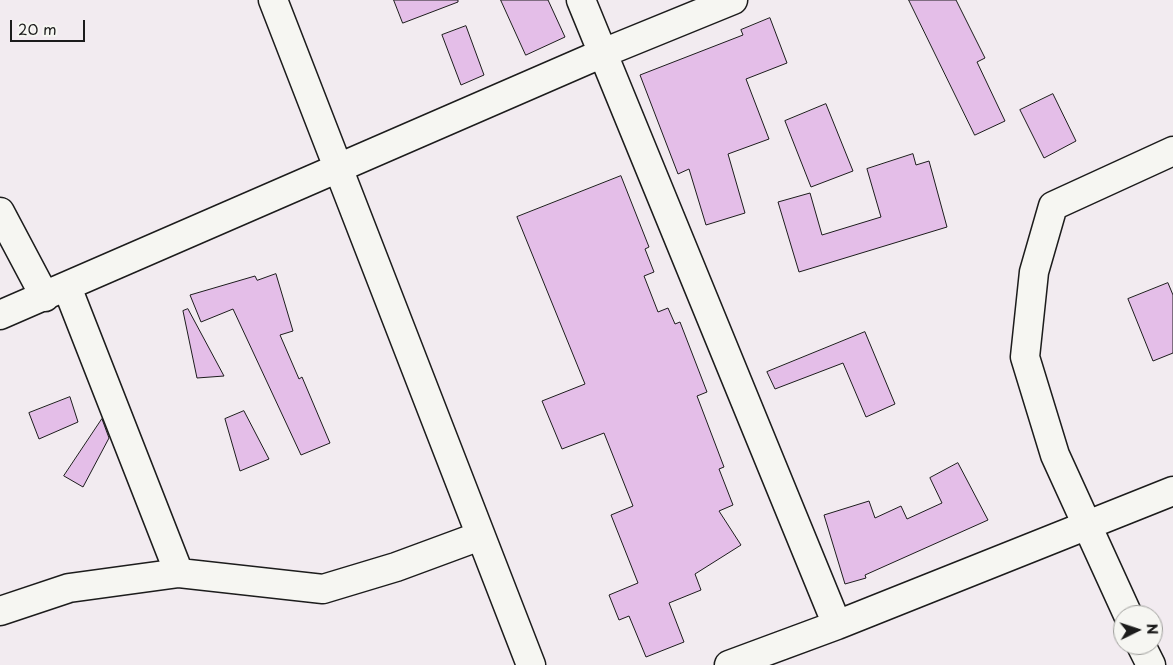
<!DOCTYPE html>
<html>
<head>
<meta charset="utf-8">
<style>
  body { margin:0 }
  #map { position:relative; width:1173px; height:665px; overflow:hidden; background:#f2ebf0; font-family:"Playpen Sans",sans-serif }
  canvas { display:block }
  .north { position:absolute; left:1113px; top:605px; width:50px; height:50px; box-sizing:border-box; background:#f6f6f2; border:1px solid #9f9f9c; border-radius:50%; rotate:86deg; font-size:14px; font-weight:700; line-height:20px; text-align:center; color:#1c1c1c }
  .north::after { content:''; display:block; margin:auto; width:18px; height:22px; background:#1c1c1c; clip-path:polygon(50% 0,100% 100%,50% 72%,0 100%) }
  .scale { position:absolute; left:10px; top:20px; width:75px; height:22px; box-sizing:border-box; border:2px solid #1c1c1c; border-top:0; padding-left:6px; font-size:15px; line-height:18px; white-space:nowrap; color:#1c1c1c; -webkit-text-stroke:4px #f6f6f2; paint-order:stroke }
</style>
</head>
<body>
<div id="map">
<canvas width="1173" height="665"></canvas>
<div class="north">N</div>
<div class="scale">20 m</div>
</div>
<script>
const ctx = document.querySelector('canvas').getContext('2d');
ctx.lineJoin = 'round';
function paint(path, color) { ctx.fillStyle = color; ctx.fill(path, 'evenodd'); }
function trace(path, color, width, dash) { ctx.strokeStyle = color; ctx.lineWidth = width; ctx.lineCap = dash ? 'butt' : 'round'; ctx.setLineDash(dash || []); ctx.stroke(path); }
const building = new Path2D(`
  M 394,0 L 458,0 L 458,2 L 403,23 Z
  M 501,0 L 548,0 L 565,37 L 526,55 Z
  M 909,0 L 956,0 L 985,58 L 977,62 L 1005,121 L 975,135 Z
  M 770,18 L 787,63 L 746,79 L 769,139 L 728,154 L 745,213 L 706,225 L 689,169 L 678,174 L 640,75 L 743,35 L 741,30 Z
  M 466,26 L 484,75 L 461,85 L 442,35 Z
  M 1053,94 L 1076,141 L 1044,158 L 1020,110 Z
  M 826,104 L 853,171 L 811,187 L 785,121 Z
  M 913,154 L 916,165 L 929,161 L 947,227 L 799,272 L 778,202 L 810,193 L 822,235 L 881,217 L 867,169 Z
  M 621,176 L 649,247 L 645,249 L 654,272 L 644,276 L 658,312 L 668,308 L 675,324 L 680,322 L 707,392 L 697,396 L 724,467 L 719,469 L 733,505 L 719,511 L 741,545 L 695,574 L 701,590 L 669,603 L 684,642 L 646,657 L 629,616 L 619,620 L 609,595 L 638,583 L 611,515 L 633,506 L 604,433 L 562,449 L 542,401 L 585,384 L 517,217 Z
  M 276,274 L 293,331 L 280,335 L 299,379 L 302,377 L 330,443 L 301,455 L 233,309 L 201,322 L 190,295 L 255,276 L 257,280 Z
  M 1168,283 L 1173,295 L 1173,353 L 1153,361 L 1128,299 Z
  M 188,309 L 224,376 L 197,378 L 183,311 Z
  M 865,332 L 895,404 L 866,417 L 843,363 L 775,389 L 767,372 Z
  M 70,397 L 78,422 L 39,439 L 29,413 Z
  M 244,411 L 269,459 L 240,471 L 225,419 Z
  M 102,419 L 109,438 L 83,487 L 64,476 Z
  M 958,463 L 988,520 L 865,575 L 866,578 L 845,584 L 824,515 L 869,501 L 875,518 L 901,506 L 907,519 L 942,503 L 930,478 Z`);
const minor = new Path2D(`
  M 273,0 L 531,665
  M 581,0 L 837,625
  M 0,212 L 45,297
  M 67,287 L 179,573
  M 0,315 L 603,53 L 733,0
  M 0,611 L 69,588 L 179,573 L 323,589 L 396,567 L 480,536
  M 1128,615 L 1055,455 L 1025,357 L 1034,272 L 1053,206 L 1173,151
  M 1141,645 L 1151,665
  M 729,665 L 837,625 L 1173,491`);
paint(building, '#e4bee8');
trace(building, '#1c1c1c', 1);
trace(minor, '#1c1c1c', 31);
trace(minor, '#f6f6f2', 28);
</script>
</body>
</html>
